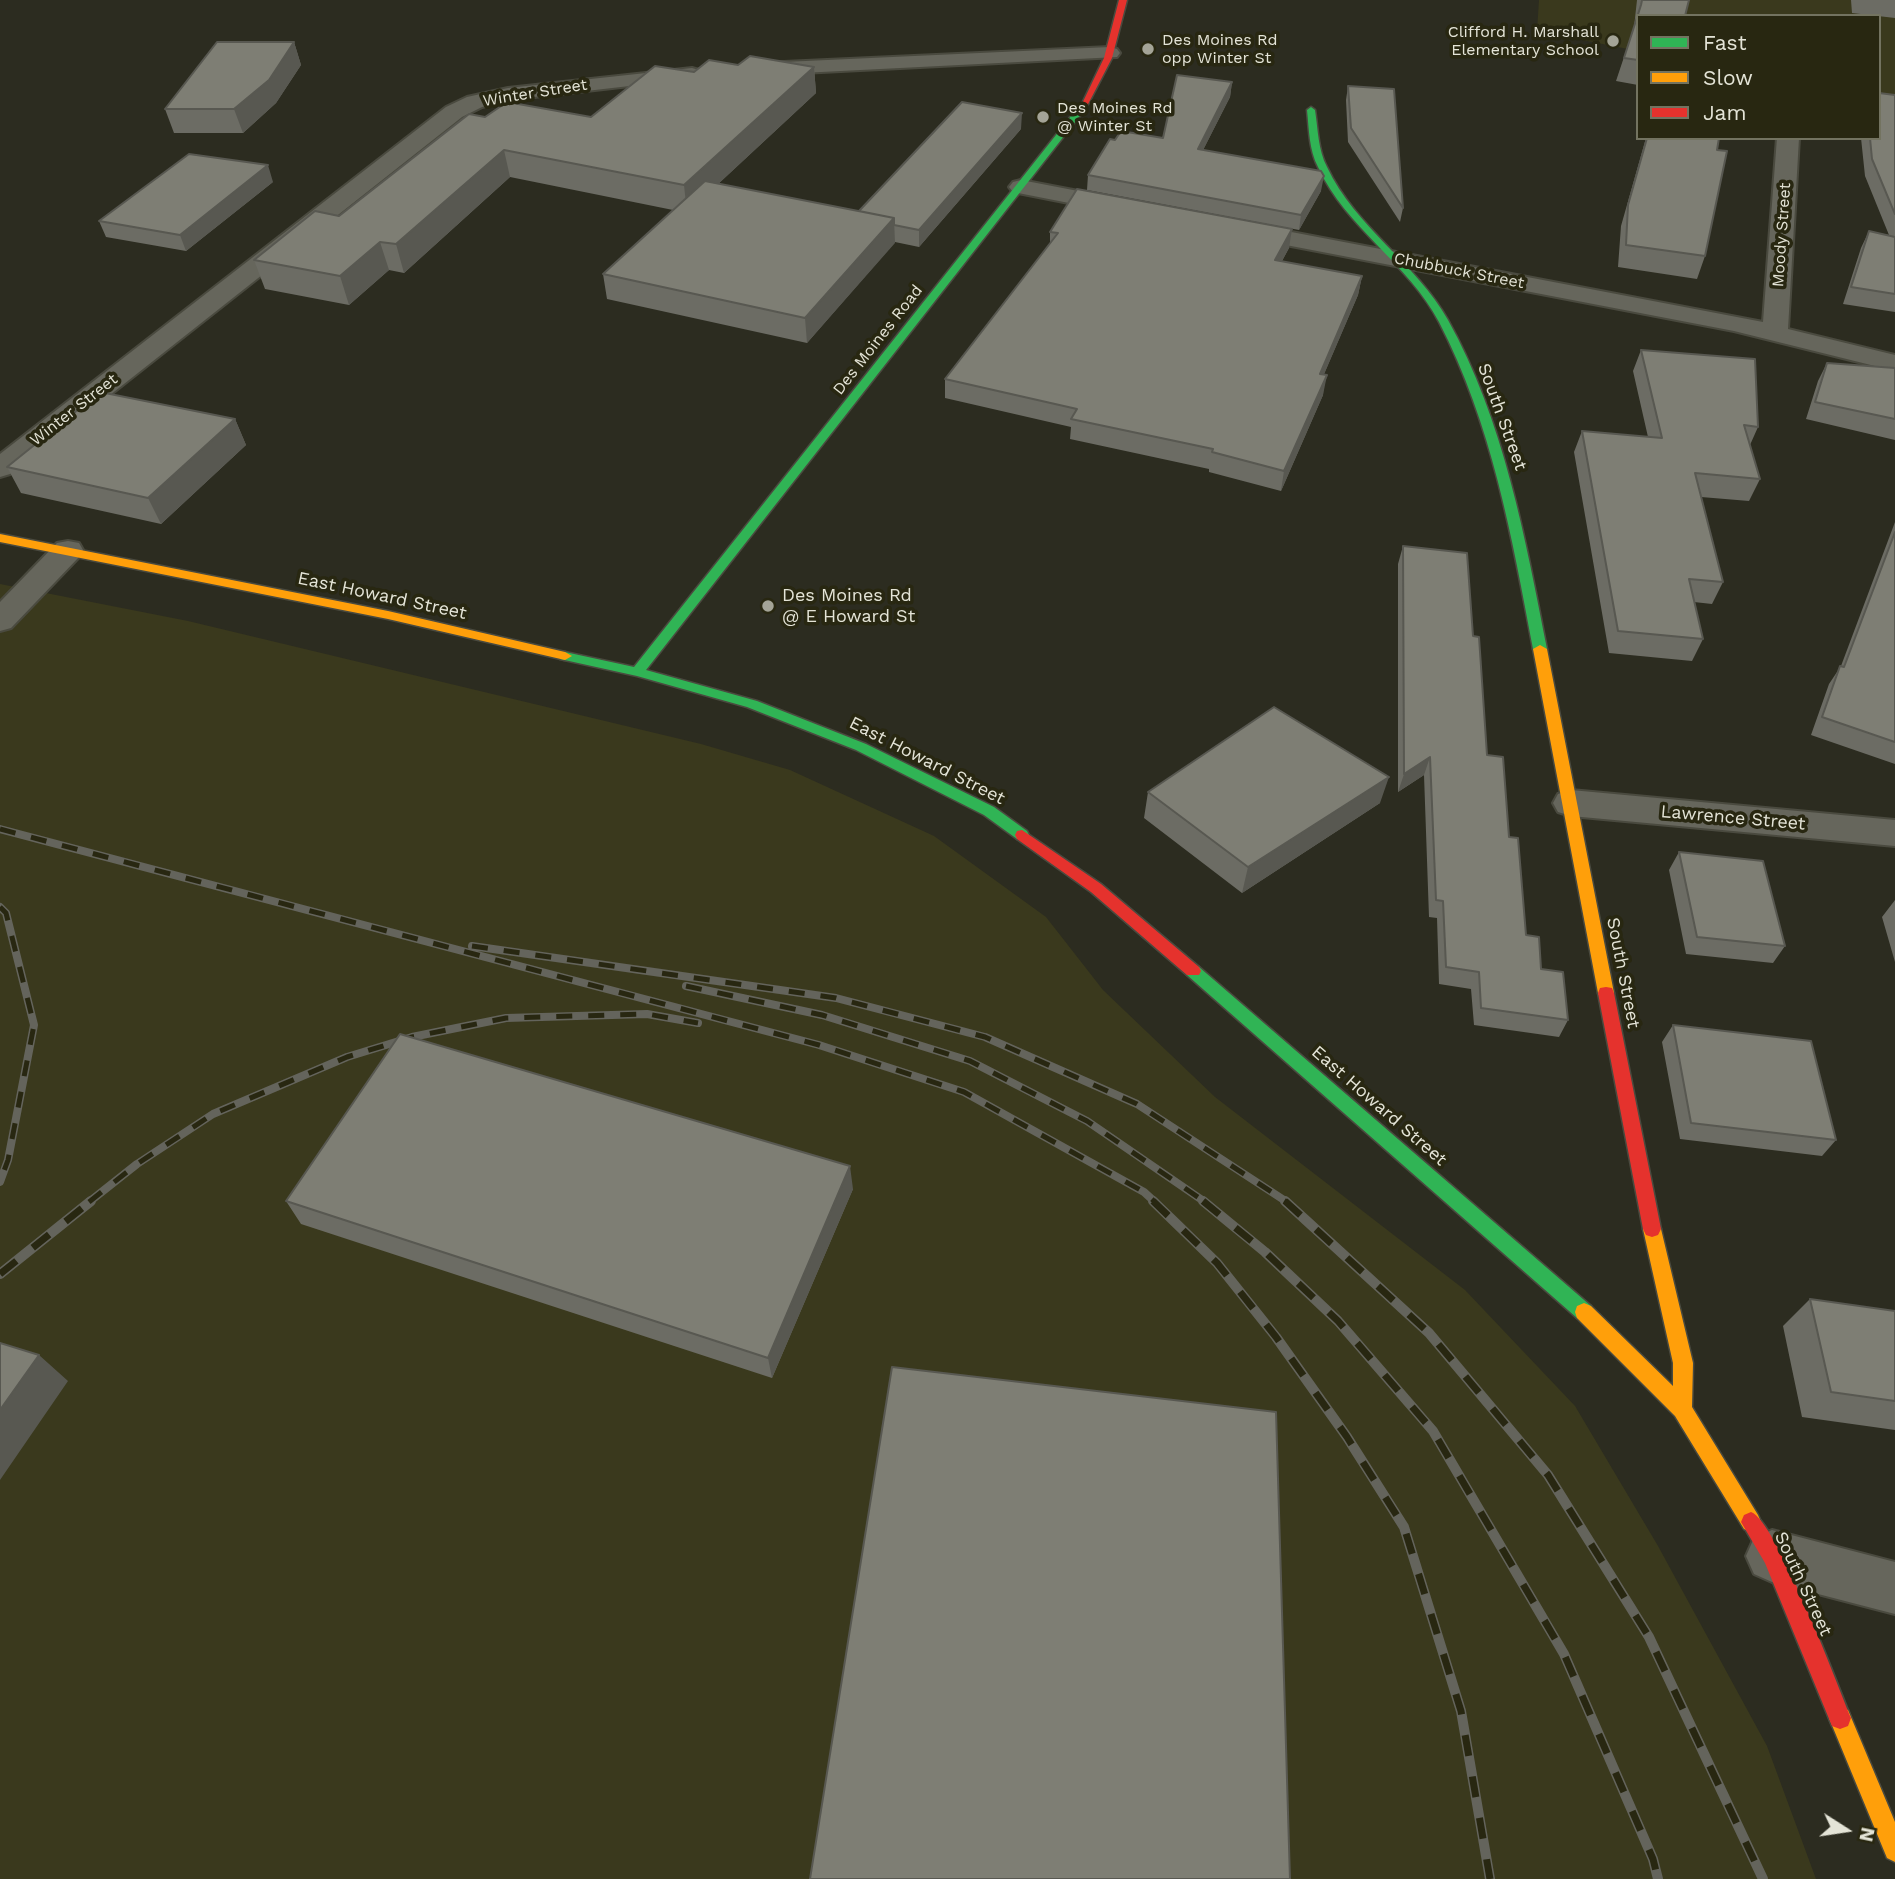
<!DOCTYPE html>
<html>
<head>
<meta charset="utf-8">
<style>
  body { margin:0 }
  #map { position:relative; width:1895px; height:1879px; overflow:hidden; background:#2c2c20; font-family:"Work Sans",sans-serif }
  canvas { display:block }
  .legend { position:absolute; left:1636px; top:14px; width:245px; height:126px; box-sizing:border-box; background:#282711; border:2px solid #737360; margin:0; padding:9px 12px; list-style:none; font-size:21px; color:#e4e4d7 }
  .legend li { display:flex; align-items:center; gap:14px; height:35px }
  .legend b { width:35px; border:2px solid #737360 }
  .north { position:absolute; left:1811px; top:1795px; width:70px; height:70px; -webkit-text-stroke:5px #282711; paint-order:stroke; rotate:102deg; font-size:19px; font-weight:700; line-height:28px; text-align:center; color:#e4e4d7 }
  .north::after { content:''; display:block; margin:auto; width:24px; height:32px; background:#e4e4d7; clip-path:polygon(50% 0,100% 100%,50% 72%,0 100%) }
</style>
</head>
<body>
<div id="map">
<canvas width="1895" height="1879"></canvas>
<ul class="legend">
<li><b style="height:9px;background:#30b455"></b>Fast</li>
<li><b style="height:9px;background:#ff9f0a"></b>Slow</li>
<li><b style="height:9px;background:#e5322d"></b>Jam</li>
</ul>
<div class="north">N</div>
</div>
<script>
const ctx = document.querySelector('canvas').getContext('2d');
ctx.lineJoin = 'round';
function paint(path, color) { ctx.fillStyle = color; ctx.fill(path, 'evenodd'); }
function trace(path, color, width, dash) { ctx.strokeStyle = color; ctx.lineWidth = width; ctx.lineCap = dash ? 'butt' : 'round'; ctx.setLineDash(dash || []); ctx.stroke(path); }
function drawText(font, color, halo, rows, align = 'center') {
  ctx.font = font + ' "Work Sans",sans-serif'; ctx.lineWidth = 7; ctx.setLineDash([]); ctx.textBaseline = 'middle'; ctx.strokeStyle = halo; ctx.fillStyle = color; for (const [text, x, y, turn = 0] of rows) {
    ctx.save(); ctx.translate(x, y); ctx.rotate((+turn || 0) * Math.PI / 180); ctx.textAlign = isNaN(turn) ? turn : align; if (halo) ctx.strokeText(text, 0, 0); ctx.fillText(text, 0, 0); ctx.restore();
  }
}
const built = new Path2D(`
  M 1539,0 L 1895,0 L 1895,99 L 1879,97 L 1879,16 L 1638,16 L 1638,51 L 1537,31 Z
  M 0,584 L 188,621 L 701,744 L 790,770 L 934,836 L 1046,917 L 1103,990 L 1215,1097 L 1465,1290 L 1575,1406 L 1658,1546 L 1767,1746 L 1816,1879 L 0,1879 Z`);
const street = new Path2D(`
  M 1110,47 L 1117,49 L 1120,53 L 1117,57 L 762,75 L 755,73 L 752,69 L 755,65 L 762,63 Z
  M 692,68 L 699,70 L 702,74 L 699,78 L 508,100 L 482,107 L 462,117 L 10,474 L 0,477 L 0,454 L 446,107 L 467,97 L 508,88 Z
  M 1777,138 L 1799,138 L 1788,329 L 1895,355 L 1895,371 L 1734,331 L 1239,236 L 1231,234 L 1227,229 L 1231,224 L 1239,222 L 1763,322 Z
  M 1021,180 L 1125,200 L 1133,202 L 1137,207 L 1133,212 L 1125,214 L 1013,192 L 1009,187 L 1013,182 Z
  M 68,541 L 79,543 L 83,550 L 79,557 L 11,628 L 0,631 L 0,602 L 57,543 Z
  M 1571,790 L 1895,820 L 1895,846 L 1571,816 L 1558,812 L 1553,803 L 1558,794 Z
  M 1772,1530 L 1895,1562 L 1895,1614 L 1772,1582 L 1754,1574 L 1746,1556 L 1754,1538 Z`);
const fast = new Path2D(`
  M 1079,106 L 1086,108 L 646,670 L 757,701 L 866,744 L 994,807 L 1027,831 L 1029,835 L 1027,839 L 1017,839 L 984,815 L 856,750 L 747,707 L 637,676 L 560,659 L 560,653 L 565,652 L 634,667 Z
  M 1311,107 L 1315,110 C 1318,129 1318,150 1327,167 C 1355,227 1416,263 1448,320 C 1504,421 1525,537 1547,649 L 1545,652 L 1535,652 L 1533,649 C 1512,537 1492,424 1439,322 C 1408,263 1346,228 1318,167 C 1309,150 1309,129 1307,110 Z
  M 1193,965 L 1199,967 L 1591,1306 L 1593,1312 L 1591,1318 L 1584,1321 L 1577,1318 L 1187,975 L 1185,971 L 1187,967 Z`);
const slow = new Path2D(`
  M 0,534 L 388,611 L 565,652 L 572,656 L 565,660 L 388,619 L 0,542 Z
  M 1540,645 L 1547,649 L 1614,993 L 1612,998 L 1600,998 L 1598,993 L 1533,649 Z
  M 1652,1221 L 1658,1223 L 1661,1229 L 1693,1363 L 1692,1407 L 1758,1515 L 1761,1522 L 1758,1529 L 1751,1532 L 1744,1529 L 1675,1416 L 1577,1318 L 1575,1312 L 1577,1306 L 1584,1303 L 1591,1306 L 1673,1386 L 1673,1363 L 1643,1229 L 1646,1223 Z
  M 1840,1707 L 1848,1710 L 1895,1822 L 1895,1862 L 1887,1858 L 1829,1718 L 1832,1710 Z`);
const jam = new Path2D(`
  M 1119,0 L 1127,0 L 1112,58 L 1086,108 L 1079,110 L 1104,58 Z
  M 1022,830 L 1101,884 L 1199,967 L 1201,971 L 1199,975 L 1187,975 L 1091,892 L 1017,839 L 1015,835 L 1017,831 Z
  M 1606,987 L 1612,988 L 1614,993 L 1661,1229 L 1658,1235 L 1652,1237 L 1646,1235 L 1643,1229 L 1598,993 L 1600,988 Z
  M 1751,1512 C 1777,1522 1837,1684 1851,1718 L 1848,1726 L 1840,1729 L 1832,1726 L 1765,1563 L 1741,1522 L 1744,1515 Z`);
const railFar1 = new Path2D(`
  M 0,829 L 819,1045 L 964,1092 L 1144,1192 L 1155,1202
  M 0,907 L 6,913 L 34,1025 L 8,1160 L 0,1182
  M 472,946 L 836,998 L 985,1037 L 1137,1104 L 1287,1202
  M 686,986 L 822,1015 L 970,1061 L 1087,1121 L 1205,1202
  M 89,1202 L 137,1164 L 213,1114 L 347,1057 L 412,1037 L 506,1018 L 647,1014 L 698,1023`);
const rail = new Path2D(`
  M 1153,1201 L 1217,1263 L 1276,1337 L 1347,1437 L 1404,1527 L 1461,1711 L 1490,1879
  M 1203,1201 L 1265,1252 L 1338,1321 L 1433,1431 L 1564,1654 L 1653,1859 L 1658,1879
  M 1285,1201 L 1429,1333 L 1548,1475 L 1649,1637 L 1763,1879
  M 0,1274 L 91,1201`);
const wall = new Path2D(`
  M 1637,0 L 1689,0 L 1638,16 L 1638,85 L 1616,81 L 1634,27 Z
  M 1851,0 L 1895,0 L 1895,18 L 1852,13 Z
  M 294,42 L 301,65 L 276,103 L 243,133 L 174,133 L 165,109 Z
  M 738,65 L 814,67 L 816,93 L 718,184 L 859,211 L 1021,129 L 919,247 L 895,242 L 807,343 L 607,299 L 603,274 L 673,210 L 510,177 L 404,273 L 389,270 L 349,305 L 265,289 L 254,260 L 339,216 L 485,117 L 591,117 Z
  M 1232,82 L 1230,97 L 1203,150 L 1321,191 L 1299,230 L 1087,190 L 1088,175 L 1115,140 L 1163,138 Z
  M 1348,86 L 1403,208 L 1400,222 L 1348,142 L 1346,100 Z
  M 1895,95 L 1895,312 L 1843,304 L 1861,248 L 1869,231 L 1889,235 L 1865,176 L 1861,138 L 1879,138 Z
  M 1646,138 L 1719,138 L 1717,150 L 1705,256 L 1697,279 L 1618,267 L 1621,226 Z
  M 273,182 L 186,251 L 106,237 L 99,221 Z
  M 1050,232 L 1289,248 L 1282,261 L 1362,276 L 1358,295 L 1324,374 L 1323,395 L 1281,491 L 1209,472 L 1209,469 L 1070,439 L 1071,427 L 945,398 L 945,379 L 1050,244 Z
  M 1641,350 L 1758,427 L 1750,445 L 1760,479 L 1749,501 L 1701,497 L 1723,582 L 1712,604 L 1694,602 L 1703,639 L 1692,661 L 1609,653 L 1574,452 L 1582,431 L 1648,437 L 1633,371 Z
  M 1827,363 L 1895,368 L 1895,440 L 1806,419 L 1818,381 Z
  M 235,419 L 246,445 L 161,524 L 21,493 L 7,467 Z
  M 1895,522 L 1895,764 L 1811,735 L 1829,684 L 1841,666 Z
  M 1403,546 L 1473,636 L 1487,755 L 1509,837 L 1526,935 L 1541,969 L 1568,1020 L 1559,1037 L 1474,1025 L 1471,989 L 1439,984 L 1437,918 L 1429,917 L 1424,775 L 1398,792 L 1398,564 Z
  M 1148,792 L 1380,803 L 1242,893 L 1144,818 Z
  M 1679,852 L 1785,946 L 1773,963 L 1686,954 L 1669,870 Z
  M 1895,900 L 1895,962 L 1882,917 Z
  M 1673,1025 L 1836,1140 L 1822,1156 L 1680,1139 L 1662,1042 Z
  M 853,1189 L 772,1378 L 301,1224 L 286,1201 Z
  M 1810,1299 L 1895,1311 L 1895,1430 L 1802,1417 L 1783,1326 Z`);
const shadedWall = new Path2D(`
  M 294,42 L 301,65 L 276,103 L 243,133 L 234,109 Z
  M 814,67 L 816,93 L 687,213 L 684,185 Z
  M 1232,82 L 1230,97 L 1196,164 L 1198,149 Z
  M 1022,113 L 1021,129 L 919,247 L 919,230 Z
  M 504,150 L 510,177 L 404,273 L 396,244 Z
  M 268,165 L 273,182 L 186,251 L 180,235 Z
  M 1324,176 L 1321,191 L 1299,230 L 1301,215 Z
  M 894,218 L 895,243 L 807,343 L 805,318 Z
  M 1292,229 L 1289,248 L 1272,279 L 1275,260 Z
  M 380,242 L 389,270 L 349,305 L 340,276 Z
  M 1362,276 L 1358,295 L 1316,393 L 1320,374 Z
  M 1327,375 L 1323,395 L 1281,491 L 1284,471 Z
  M 235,419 L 246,445 L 161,524 L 148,498 Z
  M 1430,757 L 1424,775 L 1398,792 L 1404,774 Z
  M 1389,777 L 1380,803 L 1242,893 L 1248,867 Z
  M 850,1166 L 853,1189 L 772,1378 L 768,1358 Z
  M 39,1355 L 68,1381 L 0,1480 L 0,1410 Z`);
const building = new Path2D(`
  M 1642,0 L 1689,0 L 1685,16 L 1638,16 L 1638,60 L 1624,58 L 1641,5 Z
  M 217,42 L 294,42 L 269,80 L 234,109 L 165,109 Z
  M 750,56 L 814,67 L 684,185 L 504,150 L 396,244 L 380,242 L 340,276 L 254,260 L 315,211 L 339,216 L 469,114 L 485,117 L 507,102 L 591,117 L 655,66 L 694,72 L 709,60 L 738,65 Z
  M 1177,75 L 1232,82 L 1198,149 L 1321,171 L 1324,176 L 1301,215 L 1088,175 L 1110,139 L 1115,140 L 1121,131 L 1163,138 Z
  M 1348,86 L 1394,89 L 1403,208 L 1351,128 Z
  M 1879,93 L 1895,95 L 1895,214 L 1872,159 L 1870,138 L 1879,138 Z
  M 962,102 L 1022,113 L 919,230 L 894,225 L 894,218 L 859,211 Z
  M 1647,138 L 1719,138 L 1717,150 L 1727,151 L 1705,256 L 1626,245 L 1628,205 Z
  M 189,154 L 268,165 L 180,235 L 99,221 Z
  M 705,181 L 894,218 L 805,318 L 603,274 Z
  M 1077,189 L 1292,229 L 1275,260 L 1362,276 L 1320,374 L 1327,375 L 1284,471 L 1212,452 L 1213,449 L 1071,419 L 1077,409 L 945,379 L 1058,233 L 1050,232 Z
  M 1869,231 L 1895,237 L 1895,294 L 1851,287 Z
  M 1641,350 L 1755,359 L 1758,427 L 1744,425 L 1760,479 L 1695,473 L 1723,582 L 1689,579 L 1703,639 L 1618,631 L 1582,431 L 1662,438 Z
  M 1827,363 L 1895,368 L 1895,419 L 1815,402 Z
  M 100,392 L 235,419 L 148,498 L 7,467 Z
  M 1895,532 L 1895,742 L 1822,717 L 1840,666 L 1844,667 Z
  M 1403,546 L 1467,553 L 1473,636 L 1479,637 L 1487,755 L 1503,757 L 1509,837 L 1518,838 L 1526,935 L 1539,937 L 1541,969 L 1563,972 L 1568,1020 L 1481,1008 L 1479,972 L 1446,967 L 1443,901 L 1436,900 L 1430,757 L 1404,774 Z
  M 1274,707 L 1389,777 L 1248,867 L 1148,792 Z
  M 1679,852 L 1763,861 L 1785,946 L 1697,937 Z
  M 1673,1025 L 1811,1041 L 1836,1140 L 1691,1123 Z
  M 400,1034 L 850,1166 L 768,1358 L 286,1201 Z
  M 1810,1299 L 1895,1311 L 1895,1401 L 1831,1392 Z
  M 0,1343 L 39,1355 L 0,1410 Z
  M 892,1367 L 1276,1412 L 1290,1879 L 810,1879 Z`);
const markers = [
  [1613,41,7,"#a4a497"],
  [1148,49,7,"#a4a497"],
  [1043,117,7,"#a4a497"],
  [768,606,7,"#a4a497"]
];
const farPoinames = [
  ["Clifford H. Marshall",1599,32,"right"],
  ["Elementary School",1599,50,"right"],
  ["Des Moines Rd",1162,40],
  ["opp Winter St",1162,58],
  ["Des Moines Rd",1057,108],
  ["@ Winter St",1057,126]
];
const farStreetnames = [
  ["Winter Street",535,93,-9],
  ["Moody Street",1782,235,-86],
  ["Chubbuck Street",1459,271,11],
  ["Des Moines Road",878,340,-52],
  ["Winter Street",74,410,-38]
];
const streetNames = [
  ["South Street",1502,417,70],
  ["East Howard Street",382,596,12],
  ["East Howard Street",927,761,27],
  ["Lawrence Street",1733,818,5],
  ["South Street",1623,973,79],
  ["East Howard Street",1379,1106,41],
  ["South Street",1803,1584,65]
];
const poiNames = [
  ["Des Moines Rd",782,596],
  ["@ E Howard St",782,617]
];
paint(built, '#3a391d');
trace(street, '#4a4a3f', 4);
trace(fast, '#4a4a3f', 3);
trace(slow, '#4a4a3f', 3);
trace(jam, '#4a4a3f', 3);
paint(street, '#66665c');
paint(fast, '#30b455');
paint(slow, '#ff9f0a');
paint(jam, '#e5322d');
trace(railFar1, '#64645c', 8);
trace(rail, '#64645c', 10);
trace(railFar1, '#282711', 5, [16]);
trace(rail, '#282711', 7, [21]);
paint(wall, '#6c6c64');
paint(shadedWall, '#585851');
paint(building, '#7e7e74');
trace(building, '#585851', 2);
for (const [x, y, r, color] of markers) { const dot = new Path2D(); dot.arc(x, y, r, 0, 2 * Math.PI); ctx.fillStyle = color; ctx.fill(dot); trace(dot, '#282711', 2.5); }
drawText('16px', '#e4e4d7', '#282711', farPoinames, 'left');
drawText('16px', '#e4e4d7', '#282711', farStreetnames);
drawText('18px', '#e4e4d7', '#282711', streetNames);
drawText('18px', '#e4e4d7', '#282711', poiNames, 'left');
</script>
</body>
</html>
